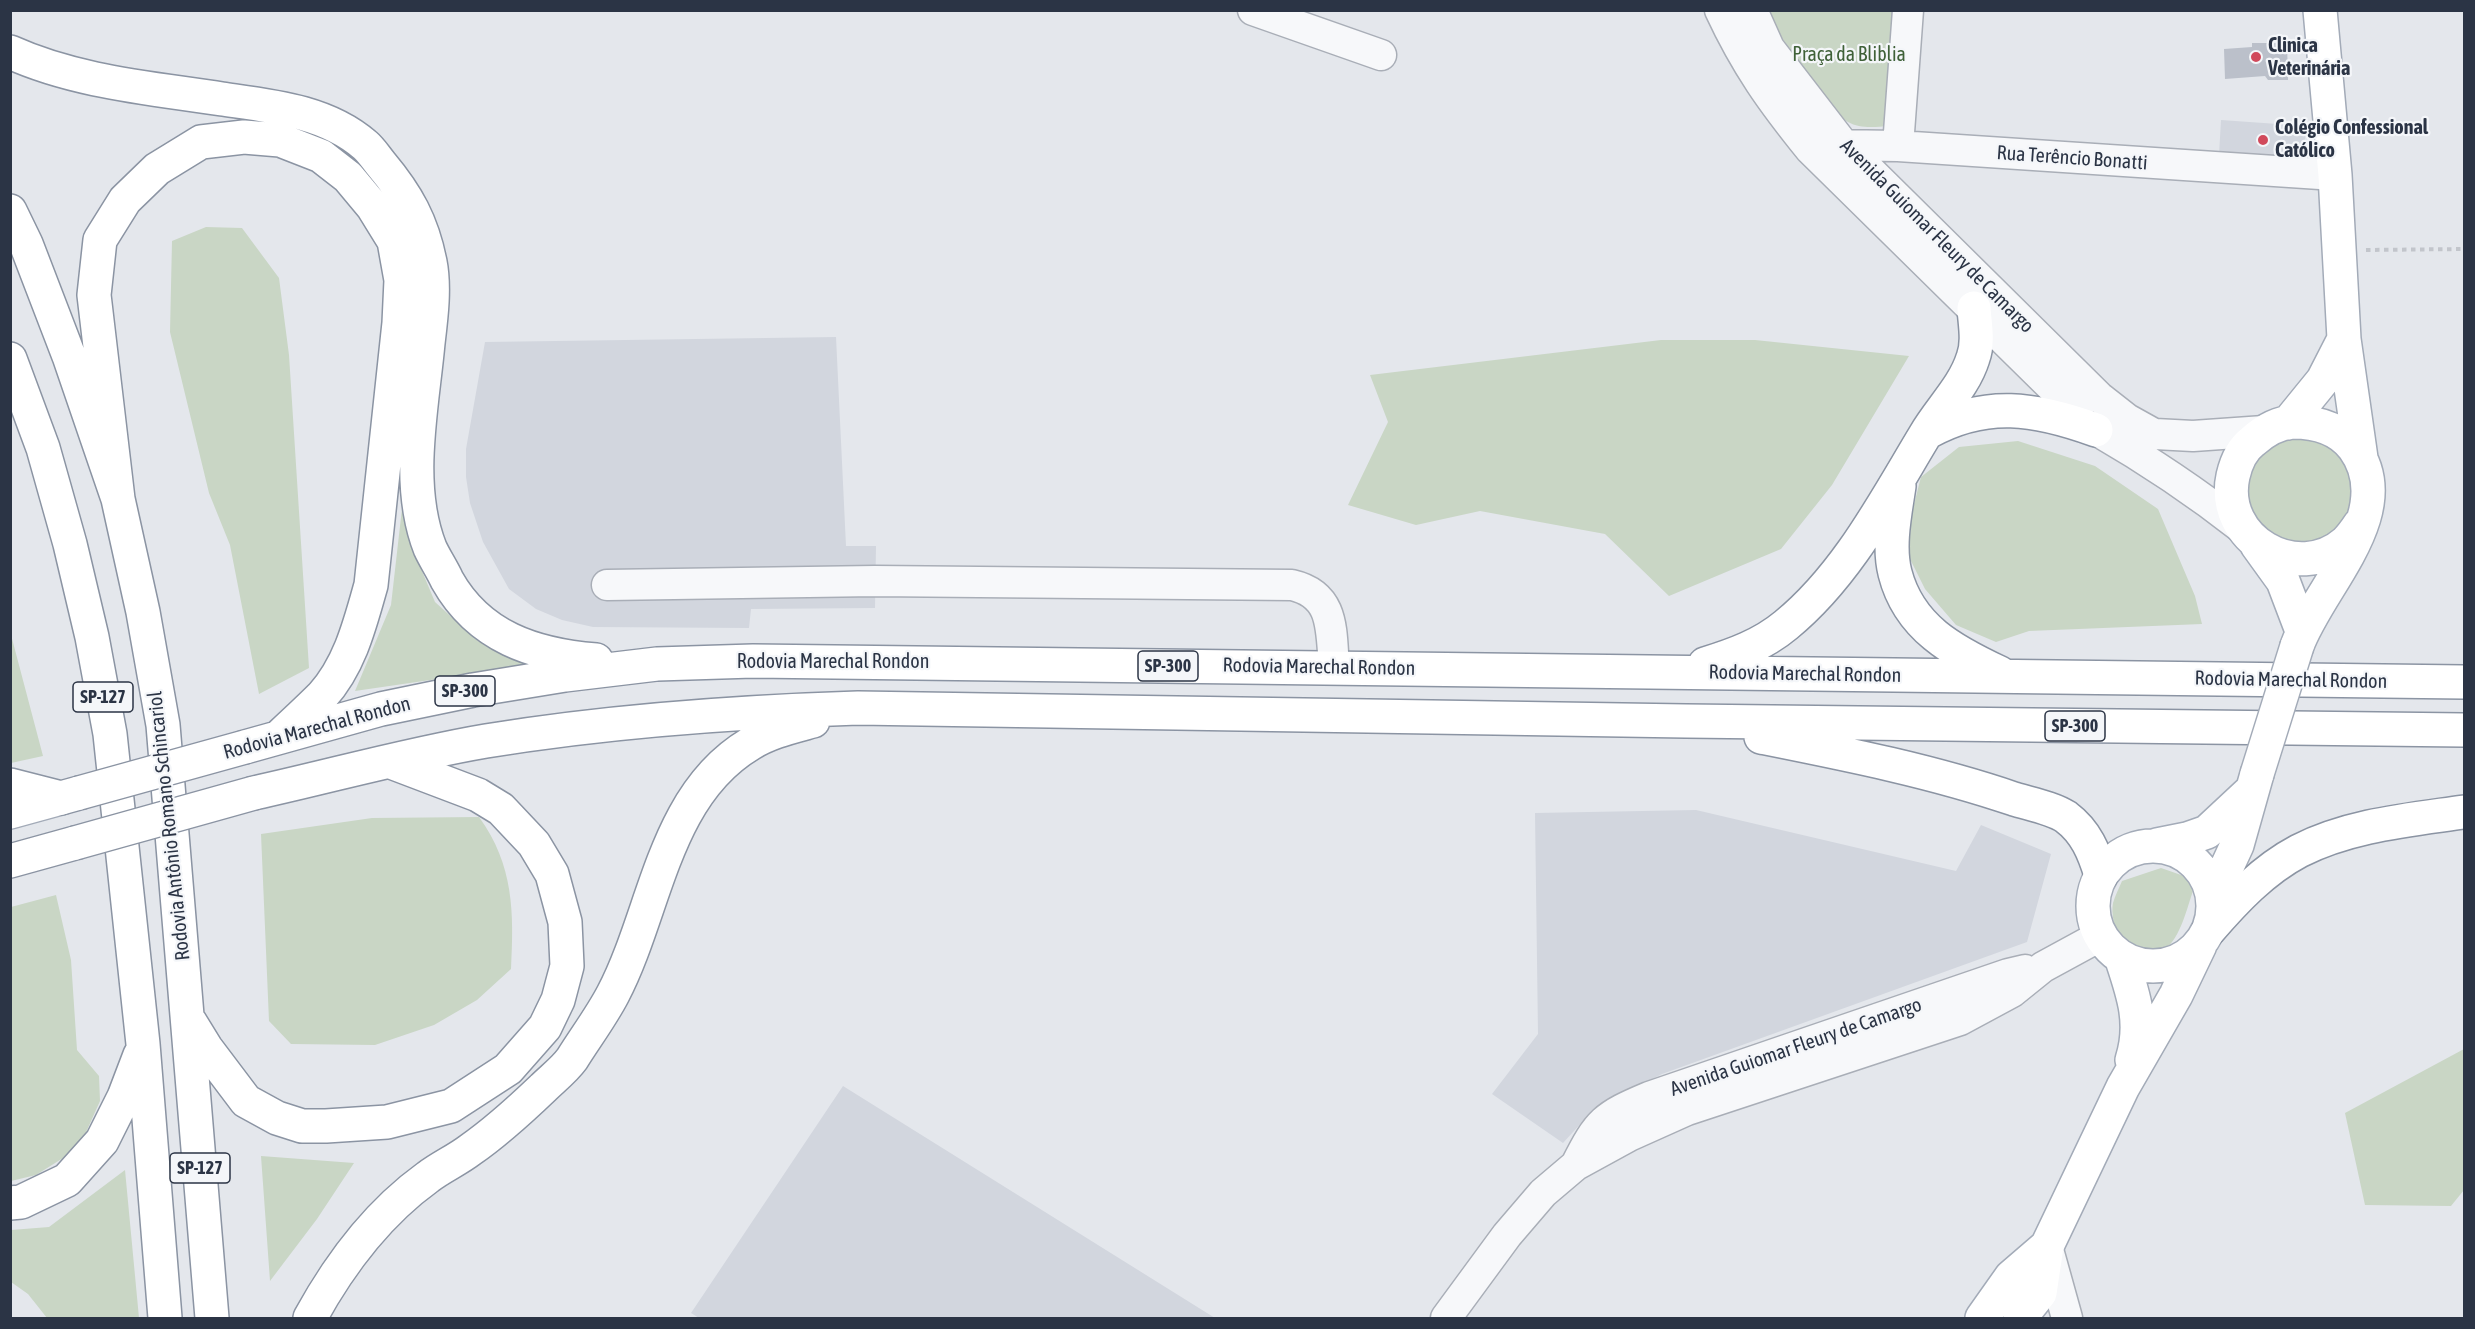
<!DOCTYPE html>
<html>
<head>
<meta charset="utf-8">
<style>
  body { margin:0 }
  #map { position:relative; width:2475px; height:1329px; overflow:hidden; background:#e4e7ec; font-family:"Asap Condensed",sans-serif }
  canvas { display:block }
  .frame { position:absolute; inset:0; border:12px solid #2b3445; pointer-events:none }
</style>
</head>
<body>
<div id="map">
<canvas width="2475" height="1329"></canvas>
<div class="frame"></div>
</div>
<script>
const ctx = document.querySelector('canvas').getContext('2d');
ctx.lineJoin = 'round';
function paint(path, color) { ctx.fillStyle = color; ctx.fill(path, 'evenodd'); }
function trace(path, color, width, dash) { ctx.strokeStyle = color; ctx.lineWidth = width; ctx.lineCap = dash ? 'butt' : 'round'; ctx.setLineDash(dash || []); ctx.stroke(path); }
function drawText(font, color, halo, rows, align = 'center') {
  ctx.font = font + ' "Asap Condensed",sans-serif'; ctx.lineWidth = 4.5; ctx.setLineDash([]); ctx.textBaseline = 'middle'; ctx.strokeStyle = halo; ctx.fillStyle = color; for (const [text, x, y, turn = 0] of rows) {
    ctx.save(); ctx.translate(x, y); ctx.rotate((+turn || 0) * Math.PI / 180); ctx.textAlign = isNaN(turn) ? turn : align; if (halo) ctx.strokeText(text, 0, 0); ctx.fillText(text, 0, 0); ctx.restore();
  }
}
const built = new Path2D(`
  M 2221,120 L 2306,126 L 2304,158 L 2219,155 Z
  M 836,337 L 846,546 L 876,546 L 875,608 L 751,609 L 749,628 L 593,627 L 562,620 L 536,609 L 509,589 L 483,542 L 470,503 L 466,477 L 466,449 L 485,342 Z
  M 1696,810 L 1956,871 L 1981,825 L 2051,854 L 2027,942 L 1662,1074 L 1595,1108 L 1563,1143 L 1492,1094 L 1538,1034 L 1535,813 Z
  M 843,1086 L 1215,1318 L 699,1318 L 691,1313 Z`);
const green = new Path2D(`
  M 1765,11 L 1896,11 L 1889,126 C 1875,127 1860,129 1848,122 C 1821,106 1784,39 1765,11 Z
  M 206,227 L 242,228 L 279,278 L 289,355 L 309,668 L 259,694 L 230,545 L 209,493 L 170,332 L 172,241 Z
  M 1661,340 L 1755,340 L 1909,356 L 1832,485 L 1781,549 L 1669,596 L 1605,534 L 1480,511 L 1416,525 L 1348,505 L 1388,422 L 1370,375 Z
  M 2306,434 L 2342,452 L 2355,489 L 2354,502 L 2342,526 L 2320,541 L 2293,544 L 2269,535 L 2246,503 L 2246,476 L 2268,444 Z
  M 2018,441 L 2095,466 L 2158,509 L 2195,596 L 2202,624 L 2029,631 L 1996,642 L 1956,625 L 1925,589 L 1909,557 L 1911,516 L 1921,477 L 1959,447 Z
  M 404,491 L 411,545 L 435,602 L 478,641 L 540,664 L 355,691 L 391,605 Z
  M 10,631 L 43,756 L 11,763 L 10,763 Z
  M 479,817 C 514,865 514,913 511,969 L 477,1000 L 434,1025 L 375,1045 L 291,1044 L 269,1021 L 261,834 L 372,818 Z
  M 2161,868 L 2184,876 L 2194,888 C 2187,907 2181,938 2164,950 C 2134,971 2108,930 2113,903 C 2115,896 2119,888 2122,881 Z
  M 56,895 L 71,960 L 77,1050 L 99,1076 L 100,1101 L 79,1148 L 36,1175 L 11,1181 L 11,907 Z
  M 2464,1049 L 2464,1190 L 2451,1206 L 2365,1205 L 2345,1113 Z
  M 261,1156 L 354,1163 L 317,1219 L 270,1281 Z
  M 125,1170 L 139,1318 L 47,1318 L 28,1294 L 11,1282 L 11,1230 L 49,1227 Z`);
const building = new Path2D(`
  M 2252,43 L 2287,43 L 2288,80 L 2268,80 L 2265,76 L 2225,79 L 2224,49 L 2252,47 Z`);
const path = new Path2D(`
  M 2366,250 L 2464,249`);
const minor = new Path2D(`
  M 1253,10 L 1381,55
  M 1720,10 C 1746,66 1772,102 1810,149 L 2064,399 L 2086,427
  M 1752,10 L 1769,48 L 1843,144 L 2099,397 L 2127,419 L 2154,434
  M 1834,145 L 1898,146 L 2335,175
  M 1898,146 L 1908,10
  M 2096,430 C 2148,460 2196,492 2243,529
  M 2136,433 L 2193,436 L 2264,431
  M 607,585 L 875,581 L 1292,585 C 1335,595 1331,630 1334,668
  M 1576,1165 C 1598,1121 1604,1116 1649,1097 L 2008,974 L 2025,970
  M 2047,1246 L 2067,1318
  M 1446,1318 L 1507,1235 L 1543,1193 L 1576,1165 L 1629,1136 L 1687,1110 L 1960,1020 L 2012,992 L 2043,967 L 2100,936`);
const major = new Path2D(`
  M 2320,10 L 2335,175 L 2344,339 L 2361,458
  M 2288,423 L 2323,380 L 2344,339
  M 2257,545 L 2283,581 L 2302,631
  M 2297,646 C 2318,587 2401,512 2354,448 C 2339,428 2316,422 2293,422 C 2278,423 2264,431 2253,441 C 2242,449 2236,463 2233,476 C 2219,539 2297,585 2346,542 C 2351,537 2356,530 2360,524
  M 10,812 L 61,798
  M 2157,845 L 2187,839 L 2207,832 L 2251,791
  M2093 906a60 60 0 1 1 120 0a60 60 0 1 1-120 0Z
  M 2213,897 L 2237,845 L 2257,774
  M 2121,957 C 2133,993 2144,1023 2132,1060
  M 1982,1318 L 2011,1277 L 2047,1246
  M 2020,1318 L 2040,1293 L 2047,1246 L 2123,1087 L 2176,995 L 2200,945`);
const highway = new Path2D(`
  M 10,52 C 76,82 151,88 222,99 C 271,106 326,111 365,145 C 371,150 376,158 381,164 C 407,195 422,222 430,262 C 435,287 431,318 428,343 C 422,409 405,484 430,548 C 435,559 442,569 447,580 C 479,637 534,655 596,660
  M 10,211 L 26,244 L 69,356 L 118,499 L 143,612 L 163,725 L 212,1318
  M 10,359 L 43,448 L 70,544 L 92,637 L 110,734 L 143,1044 L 165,1318
  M 1928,432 C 1986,400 2035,408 2096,430
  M 1899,486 C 1895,513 1888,546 1895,573 C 1909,628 1953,651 2000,673
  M 118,499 L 94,295 L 100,240 L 125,200 L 157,169 L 201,142 L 244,137 L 280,140 L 321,156 L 348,177 L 373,207 L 394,241 L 401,280 L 399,323 L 371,585 C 360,624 350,665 322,696 C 309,709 295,722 281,735
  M 1705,664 C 1734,655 1762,645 1786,625 C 1847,575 1885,501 1925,435 C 1940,409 1964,387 1973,358 C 1979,342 1975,324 1974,308
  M 1761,737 C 1846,754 1932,771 2014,799 C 2030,804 2052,808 2066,817 C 2086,832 2094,852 2101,875
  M 245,747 L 381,709 L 473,690 L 565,675 L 657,664 L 753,661 L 2464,682
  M 10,785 L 61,798 L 79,793
  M 254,793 C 331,776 409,754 486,741 C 609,721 734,712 858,708 L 1686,721 L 2464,730
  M 10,861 L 75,843
  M 2209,930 C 2235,900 2263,870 2299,851 C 2350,825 2409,820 2464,812
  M 190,1022 L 206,1048 L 246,1101 L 277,1118 L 302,1126 L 326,1126 L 387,1122 L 451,1106 L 508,1069 L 545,1027 L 558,1000 L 567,966 L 565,922 L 552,874 L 534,844 L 501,809 L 478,795 L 391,762
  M 10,1203 L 21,1202 L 67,1180 L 102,1141 L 124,1097 L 140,1055
  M 310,1318 C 339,1265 378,1213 428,1177 C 441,1167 457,1160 470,1150 C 496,1132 520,1110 543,1088 C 552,1079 564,1070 572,1059 C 585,1038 601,1017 613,994 C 656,912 663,796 750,744 C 769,732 791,727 813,721`);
const majorBridge = new Path2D(`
  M 2257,774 L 2297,646`);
const highwayBridge = new Path2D(`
  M 79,793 L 245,747
  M 75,843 L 254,793`);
const markers = [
  [2256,57,6,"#d1495b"],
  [2263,140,6,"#d1495b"]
];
const shields = [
  [1168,666,60],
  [465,691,60],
  [103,697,60],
  [2075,726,60],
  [200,1168,60]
];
const shieldNames = [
  ["SP-300",1168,666],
  ["SP-300",465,691],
  ["SP-127",103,697],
  ["SP-300",2075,726],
  ["SP-127",200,1168]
];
const poiNames = [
  ["Clinica",2268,46],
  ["Veterinária",2268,69],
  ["Colégio Confessional",2275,128],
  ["Católico",2275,151]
];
const parkNames = [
  ["Praça da Bliblia",1849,55]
];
const streetNames = [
  ["Rua Terêncio Bonatti",2072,158,4],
  ["Avenida Guiomar Fleury de Camargo",1937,236,45],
  ["Rodovia Marechal Rondon",833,662],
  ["Rodovia Marechal Rondon",1319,667,1],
  ["Rodovia Marechal Rondon",1805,674,1],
  ["Rodovia Marechal Rondon",2291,680,1],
  ["Rodovia Marechal Rondon",317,728,-15],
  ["Rodovia Antônio Romano Schincariol",169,826,-96],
  ["Avenida Guiomar Fleury de Camargo",1796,1047,-19]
];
paint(built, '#d2d6de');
paint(green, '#c9d6c5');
paint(building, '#bbc0ca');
trace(minor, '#a9aeb7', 33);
trace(major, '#a3abb8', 36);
trace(highway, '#8b94a3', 36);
trace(path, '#c2c5cb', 4, [4.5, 4.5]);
trace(minor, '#f7f8fa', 30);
trace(major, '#fff', 33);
trace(highway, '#fff', 33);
trace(majorBridge, '#a3abb8', 36, []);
trace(highwayBridge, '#8b94a3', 36, []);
trace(majorBridge, '#fff', 33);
trace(highwayBridge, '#fff', 33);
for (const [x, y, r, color] of markers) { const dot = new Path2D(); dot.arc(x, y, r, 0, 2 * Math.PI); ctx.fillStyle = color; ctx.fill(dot); trace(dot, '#f4f6f9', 2); }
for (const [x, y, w] of shields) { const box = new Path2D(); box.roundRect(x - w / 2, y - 15, w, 30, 4.5); ctx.fillStyle = '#f4f6f9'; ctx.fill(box); trace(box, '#2b3445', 1.5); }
drawText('bold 18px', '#2b3445', null, shieldNames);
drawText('bold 20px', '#2b3445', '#f4f6f9', poiNames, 'left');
drawText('20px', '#3f6138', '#f4f6f9', parkNames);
drawText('20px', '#2b3445', '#f4f6f9', streetNames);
</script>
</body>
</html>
